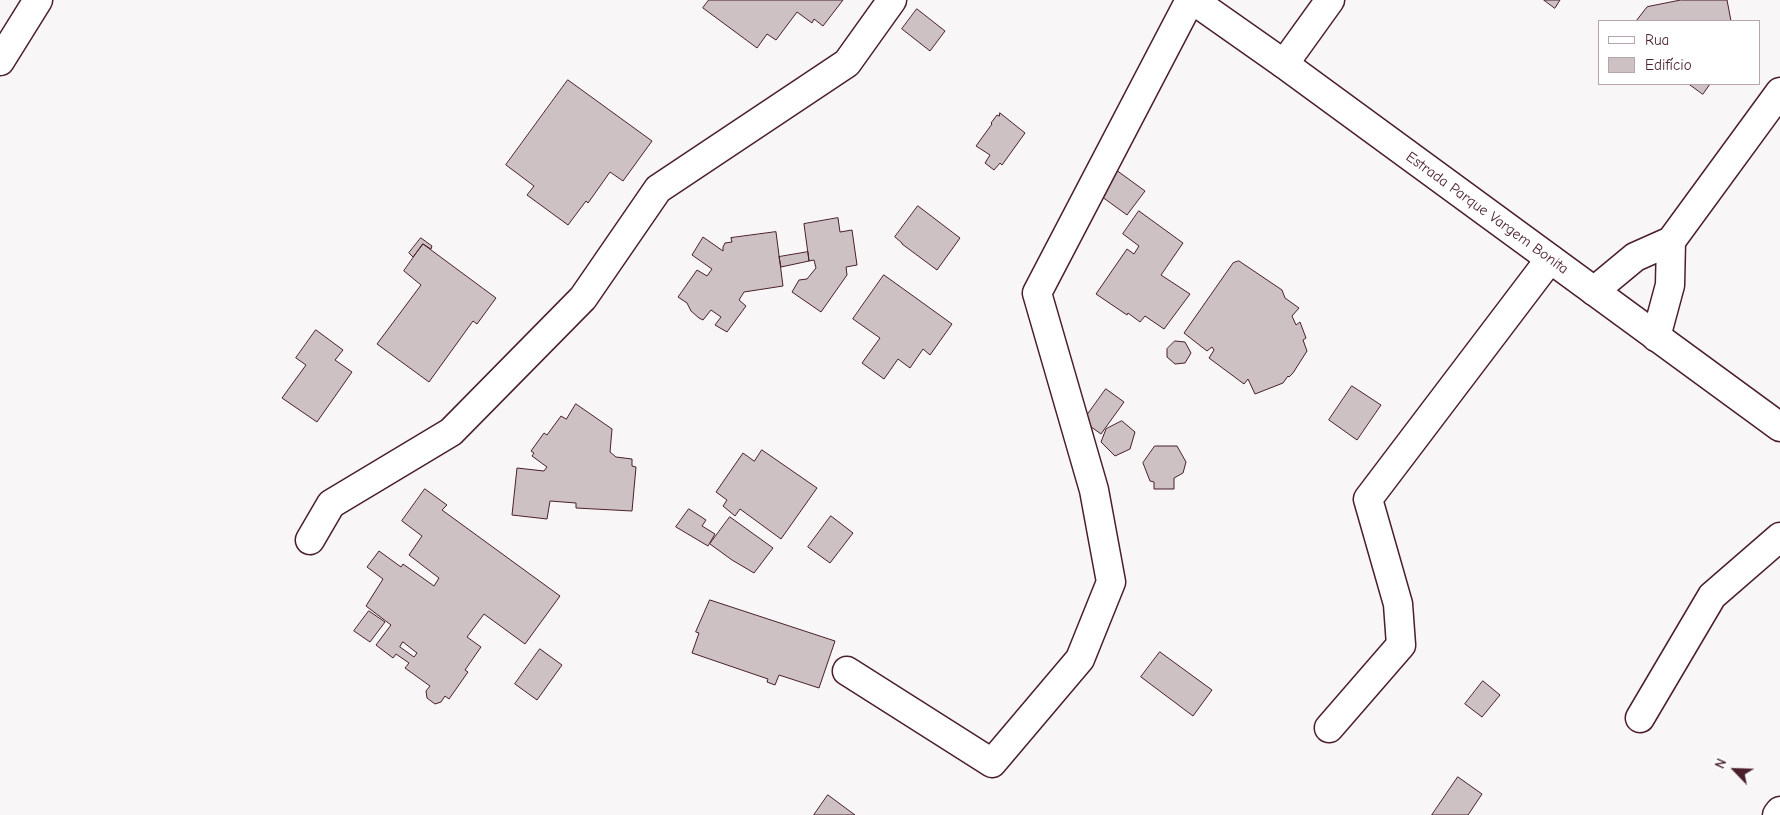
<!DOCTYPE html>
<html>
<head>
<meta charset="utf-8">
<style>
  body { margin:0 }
  #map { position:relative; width:1780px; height:815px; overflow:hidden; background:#f8f6f7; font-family:"Comic Neue",sans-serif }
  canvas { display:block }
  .legend { position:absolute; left:1598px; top:20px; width:162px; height:65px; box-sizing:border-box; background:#fff; border:1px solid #b7a5aa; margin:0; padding:6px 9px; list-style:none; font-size:15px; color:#4a1f2b }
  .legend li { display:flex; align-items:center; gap:10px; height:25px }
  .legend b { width:25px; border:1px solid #b7a5aa }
  .north { position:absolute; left:1710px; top:745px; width:50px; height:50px; -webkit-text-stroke:4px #fff; paint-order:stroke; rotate:294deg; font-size:14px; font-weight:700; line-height:20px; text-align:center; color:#4a1f2b }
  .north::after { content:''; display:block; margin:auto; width:18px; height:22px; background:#4a1f2b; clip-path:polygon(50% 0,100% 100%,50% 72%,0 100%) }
</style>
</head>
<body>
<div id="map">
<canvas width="1780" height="815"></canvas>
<ul class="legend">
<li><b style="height:6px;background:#fff"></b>Rua</li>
<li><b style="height:14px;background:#cdc1c4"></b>Edifício</li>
</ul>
<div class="north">N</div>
</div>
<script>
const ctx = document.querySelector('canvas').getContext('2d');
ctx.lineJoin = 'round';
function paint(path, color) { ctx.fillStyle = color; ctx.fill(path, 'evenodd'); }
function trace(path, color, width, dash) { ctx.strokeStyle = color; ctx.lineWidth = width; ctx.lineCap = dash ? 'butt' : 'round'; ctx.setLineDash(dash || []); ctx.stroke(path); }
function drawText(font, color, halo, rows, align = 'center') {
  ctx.font = font + ' "Comic Neue",sans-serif'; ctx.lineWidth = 5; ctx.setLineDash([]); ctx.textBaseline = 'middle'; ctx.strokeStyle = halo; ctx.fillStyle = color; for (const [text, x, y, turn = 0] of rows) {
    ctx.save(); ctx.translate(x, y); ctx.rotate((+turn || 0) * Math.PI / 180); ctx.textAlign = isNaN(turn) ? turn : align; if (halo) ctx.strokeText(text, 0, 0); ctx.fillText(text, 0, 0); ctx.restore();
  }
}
const building = new Path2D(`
  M 709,0 L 843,0 L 823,26 L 814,19 L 812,23 L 797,12 L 776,40 L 767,34 L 757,48 L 703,8 Z
  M 1544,0 L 1560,0 L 1555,8 Z
  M 1681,0 L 1727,0 L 1731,21 L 1636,21 L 1647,7 Z
  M 917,9 L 945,31 L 930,51 L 902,29 Z
  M 568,80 L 652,141 L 623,181 L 610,172 L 588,203 L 586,201 L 568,225 L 527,195 L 534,186 L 506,165 Z
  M 1689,84 L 1710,84 L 1703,94 Z
  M 1000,113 L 1025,133 L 1002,165 L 1000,163 L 994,170 L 985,163 L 990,155 L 976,146 L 992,124 L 991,123 L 997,115 L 999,116 Z
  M 1112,167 L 1145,191 L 1127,215 L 1094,191 Z
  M 918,206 L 960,238 L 937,270 L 902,244 L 902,243 L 895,237 Z
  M 1139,211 L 1183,243 L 1161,275 L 1190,294 L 1164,329 L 1145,316 L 1140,322 L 1128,313 L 1127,315 L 1096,294 L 1127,249 L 1134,254 L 1139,246 L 1123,234 Z
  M 838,218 L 840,232 L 852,230 L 857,265 L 846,267 L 847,275 L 821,312 L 792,292 L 799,280 L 807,279 L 816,268 L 814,260 L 809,261 L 804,224 Z
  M 776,232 L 783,286 L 744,292 L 739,300 L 746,306 L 727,332 L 715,325 L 721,317 L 711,310 L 703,320 L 699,318 L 691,311 L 687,303 L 678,297 L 697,270 L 707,276 L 712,269 L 692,255 L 703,237 L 723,251 L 723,247 L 725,243 L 732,242 L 731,238 Z
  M 421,238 L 432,246 L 431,249 L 423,244 L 413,257 L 409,253 Z
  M 423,244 L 496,298 L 477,324 L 473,321 L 429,382 L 377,344 L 421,285 L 404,271 Z
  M 808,252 L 809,261 L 781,267 L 779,257 Z
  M 1239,261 L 1282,290 L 1285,298 L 1299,308 L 1292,316 L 1296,325 L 1300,322 L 1306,338 L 1303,340 L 1307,351 L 1293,373 L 1289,377 L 1288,376 L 1283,383 L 1255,394 L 1248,379 L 1244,384 L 1209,358 L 1214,350 L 1212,347 L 1207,351 L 1184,333 L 1233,263 Z
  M 884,275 L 952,324 L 930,355 L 923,349 L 910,368 L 898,359 L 884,379 L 862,363 L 880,338 L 853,319 Z
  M 316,330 L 343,350 L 335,360 L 352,372 L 317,422 L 282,398 L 306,365 L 296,358 Z
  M 1175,341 L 1185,342 L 1191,353 L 1185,363 L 1175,364 L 1167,357 L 1167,349 Z
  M 1352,386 L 1381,405 L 1357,440 L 1329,420 Z
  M 1106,389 L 1124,402 L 1101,434 L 1083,421 Z
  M 576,404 L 612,429 L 610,452 L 616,457 L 632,459 L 632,466 L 636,467 L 632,511 L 576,508 L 576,503 L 550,501 L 547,519 L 512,515 L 517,468 L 544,471 L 547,467 L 532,456 L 534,453 L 531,451 L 544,433 L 547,435 L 561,416 L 566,419 Z
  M 1122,421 L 1135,432 L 1130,449 L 1115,456 L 1101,442 L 1106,429 Z
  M 1155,446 L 1177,446 L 1186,462 L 1183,473 L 1174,478 L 1174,489 L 1154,489 L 1154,482 L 1150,481 L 1143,463 Z
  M 762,450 L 817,488 L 781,539 L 740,509 L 735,516 L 723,506 L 727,500 L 716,492 L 743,453 L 754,461 Z
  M 425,489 L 447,505 L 442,510 L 560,596 L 525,644 L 484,614 L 467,637 L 481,647 L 465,670 L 468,672 L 449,699 L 445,696 L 441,702 L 435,704 L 427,698 L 426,691 L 430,686 L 405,668 L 409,663 L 396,654 L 393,658 L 376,645 L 391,625 L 366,606 L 383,579 L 367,567 L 379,551 L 401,567 L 403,564 L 434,586 L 439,578 L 409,555 L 422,536 L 402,521 ZM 403,642 L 417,653 L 414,657 L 400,647 Z
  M 689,509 L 706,520 L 702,526 L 715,534 L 708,546 L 676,527 Z
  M 831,516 L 853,533 L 830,563 L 808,547 Z
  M 730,517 L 773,548 L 754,573 L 732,560 L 710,544 Z
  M 710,600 L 835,641 L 819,688 L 779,675 L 775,685 L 767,682 L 768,679 L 692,653 L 699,633 L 696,632 Z
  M 369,611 L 385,622 L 370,642 L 354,631 Z
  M 540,649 L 562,665 L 537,700 L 515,684 Z
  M 1160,652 L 1212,690 L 1193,716 L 1141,677 Z
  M 1483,681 L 1500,695 L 1482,717 L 1465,704 Z
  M 1458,777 L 1482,794 L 1468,815 L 1432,815 Z
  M 828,795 L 855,815 L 814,815 Z`);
const minor = new Path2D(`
  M 0,61 L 38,0
  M 1284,64 L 1330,0
  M 1594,291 L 1635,257 L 1671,241 L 1780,92
  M 1656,337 L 1670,285 L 1671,241
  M 310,540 L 331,504 L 451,432 L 583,298 L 658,189 L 847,63 L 892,0
  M 847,671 L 992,763 L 1080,659 L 1111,582 L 1094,490 L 1037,293 L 1190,0
  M 1640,718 L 1712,596 L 1780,537
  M 1329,728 L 1401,645 L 1398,604 L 1368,499 L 1550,259
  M 1777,815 L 1780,811`);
const major = new Path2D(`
  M 1193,0 L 1284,64 L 1780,427`);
const streetNames = [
  ["Estrada Parque Vargem Bonita",1487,213,36]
];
paint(building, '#cdc1c4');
trace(building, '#4a1f2b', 1);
trace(minor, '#4a1f2b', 31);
trace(major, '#4a1f2b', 31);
trace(minor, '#fff', 28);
trace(major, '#fff', 28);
drawText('15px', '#4a1f2b', '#fff', streetNames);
</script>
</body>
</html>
